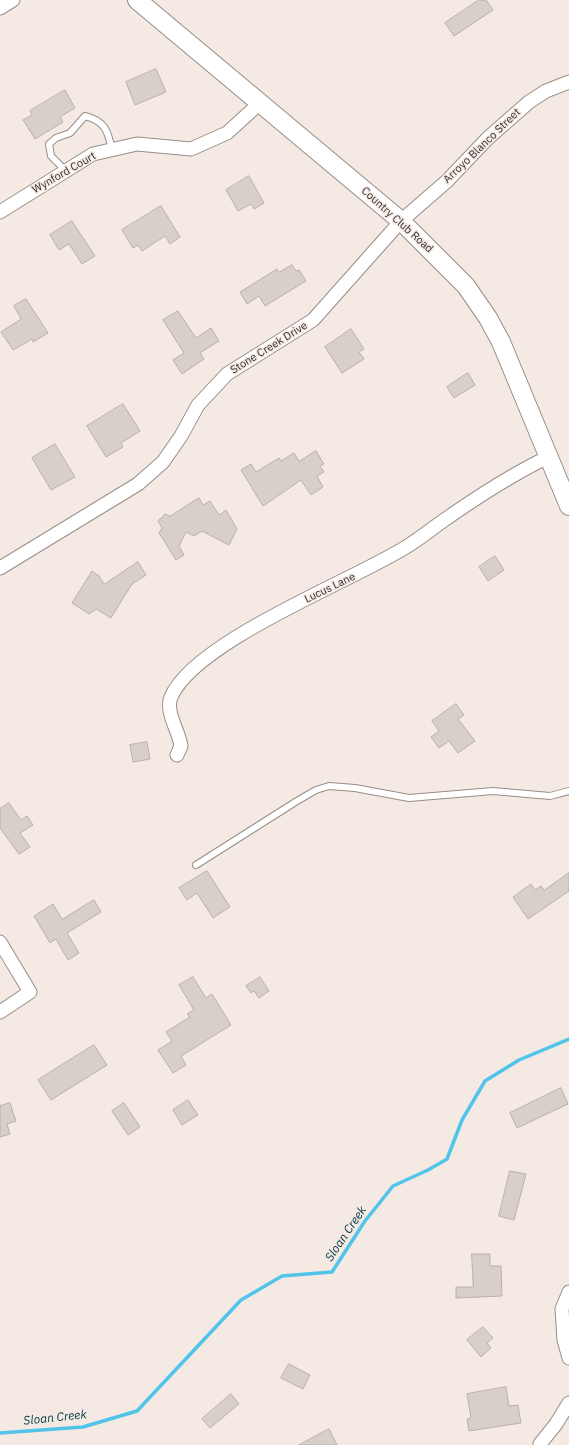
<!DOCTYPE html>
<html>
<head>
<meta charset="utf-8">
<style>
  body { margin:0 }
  canvas { display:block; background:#f4eae3 }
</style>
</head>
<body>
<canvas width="569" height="1445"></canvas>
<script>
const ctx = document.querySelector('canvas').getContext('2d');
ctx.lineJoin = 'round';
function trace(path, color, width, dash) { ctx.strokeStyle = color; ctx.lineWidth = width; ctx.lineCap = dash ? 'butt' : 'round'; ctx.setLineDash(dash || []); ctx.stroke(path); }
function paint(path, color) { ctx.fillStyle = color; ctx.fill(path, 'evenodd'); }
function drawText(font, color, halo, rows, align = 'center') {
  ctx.font = font + ' "IBM Plex Sans",sans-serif'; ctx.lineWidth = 3; ctx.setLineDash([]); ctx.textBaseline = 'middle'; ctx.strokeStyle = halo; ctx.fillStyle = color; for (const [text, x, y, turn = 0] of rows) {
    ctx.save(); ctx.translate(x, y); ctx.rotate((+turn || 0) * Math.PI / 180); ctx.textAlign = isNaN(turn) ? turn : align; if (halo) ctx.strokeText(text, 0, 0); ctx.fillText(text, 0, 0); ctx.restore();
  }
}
const stream = new Path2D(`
  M 0,1433 L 83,1427 L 137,1411 L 241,1300 L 282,1276 L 332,1272 L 365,1221 L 393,1186 L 428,1170 L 447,1159 L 462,1120 L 485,1081 L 519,1060 L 569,1039`);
const building = new Path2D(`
  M 479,0 L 486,0 L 493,10 L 454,36 L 445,23 Z
  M 156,69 L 166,92 L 135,105 L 126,82 Z
  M 65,90 L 75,108 L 60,117 L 63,122 L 35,139 L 23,120 L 32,115 L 30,111 Z
  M 249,176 L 264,203 L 254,209 L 251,204 L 238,211 L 226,190 Z
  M 161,206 L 180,237 L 170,244 L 165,236 L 142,251 L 138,245 L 133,248 L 122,230 Z
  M 72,221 L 95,256 L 82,264 L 69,244 L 59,250 L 50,235 Z
  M 292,265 L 296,271 L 299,270 L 306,281 L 265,306 L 259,296 L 247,304 L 240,292 L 277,269 L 279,272 Z
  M 26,299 L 48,333 L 33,342 L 32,339 L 13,350 L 1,332 L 21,319 L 14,306 Z
  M 178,311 L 196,338 L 211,328 L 219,341 L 200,353 L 204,359 L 182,374 L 173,360 L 184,353 L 163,320 Z
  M 351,329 L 364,349 L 359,352 L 364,359 L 342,373 L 325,347 Z
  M 468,373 L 475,385 L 454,398 L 447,387 Z
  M 123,404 L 140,431 L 121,443 L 123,447 L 106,457 L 87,426 Z
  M 55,444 L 75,477 L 51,490 L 32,458 Z
  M 316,451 L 324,464 L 320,466 L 324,472 L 317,476 L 323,487 L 311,495 L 301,480 L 263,506 L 241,470 L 251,464 L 256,472 L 279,458 L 281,461 L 294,453 L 299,461 Z
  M 199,498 L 203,505 L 210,501 L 219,515 L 226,510 L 237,529 L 229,545 L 202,531 L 194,536 L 186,532 L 179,546 L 184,555 L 176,560 L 159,533 L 162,528 L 158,521 L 165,514 L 170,516 Z
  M 495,556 L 504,570 L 488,581 L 479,567 Z
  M 138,562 L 146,575 L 132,584 L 111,618 L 96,609 L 89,614 L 72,603 L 92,571 L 99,576 L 104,584 Z
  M 456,704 L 464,715 L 458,719 L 475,741 L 458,753 L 449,741 L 439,748 L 431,737 L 439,731 L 432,721 Z
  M 147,742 L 150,759 L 133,762 L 130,745 Z
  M 9,803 L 21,820 L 27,816 L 33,825 L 20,833 L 30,847 L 19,854 L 0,828 L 0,809 Z
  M 207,871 L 230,907 L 213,918 L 197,893 L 187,900 L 179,888 Z
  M 569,873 L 569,891 L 528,919 L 513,897 L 531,884 L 535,890 L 541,886 L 544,890 Z
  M 94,900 L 101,912 L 67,933 L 79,953 L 68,960 L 56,939 L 50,943 L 34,916 L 53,904 L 62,919 Z
  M 193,977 L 206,998 L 212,994 L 231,1025 L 181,1056 L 186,1065 L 173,1073 L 158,1050 L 172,1041 L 166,1032 L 190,1017 L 187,1014 L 194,1010 L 179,985 Z
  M 260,977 L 269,991 L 259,998 L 254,991 L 251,993 L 246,986 Z
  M 94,1045 L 107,1065 L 51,1100 L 38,1080 Z
  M 561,1088 L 568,1104 L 517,1128 L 510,1113 Z
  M 188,1100 L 198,1115 L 182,1125 L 173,1110 Z
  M 10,1103 L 16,1121 L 7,1124 L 10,1134 L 0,1137 L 0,1106 Z
  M 124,1103 L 140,1127 L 128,1135 L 112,1111 Z
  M 510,1171 L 526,1174 L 514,1220 L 499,1216 Z
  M 472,1254 L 490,1254 L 490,1266 L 501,1266 L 502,1296 L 456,1298 L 456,1287 L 473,1287 Z
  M 483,1327 L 493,1338 L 487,1343 L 491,1348 L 481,1357 L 467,1340 Z
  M 289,1364 L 310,1375 L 303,1389 L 281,1378 Z
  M 506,1387 L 509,1406 L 518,1405 L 521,1423 L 469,1431 L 467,1419 L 471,1418 L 467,1394 Z
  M 231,1394 L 239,1404 L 210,1428 L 202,1419 Z
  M 329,1429 L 337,1445 L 299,1445 Z`);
const lane = new Path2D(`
  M 65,170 L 51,156 L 49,144 L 56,138 L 70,133 L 85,116 C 105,121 108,131 112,150
  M 196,865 L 297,801 L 316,790 L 329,786 L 355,788 L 409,798 L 493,791 L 550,796 L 569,791`);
const street = new Path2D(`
  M 0,8 L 13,0
  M 0,212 L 93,154 L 137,144 L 191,149 L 227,133 L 261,102
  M 0,568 L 138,484 L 163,462 L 181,436 L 198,405 L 227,374 L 313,320 L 401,221 L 447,181 L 488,138 L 529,102 L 546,91 L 569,82
  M 177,755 L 181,746 C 179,731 165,712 171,697 C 195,641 352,581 406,547 C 418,540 429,531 440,523 C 474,499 511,475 548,457
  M 0,942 L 30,992 L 0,1012
  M 569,1292 L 562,1309 L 564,1340 L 569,1358
  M 540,1444 L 556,1424 L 569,1403`);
const secondary = new Path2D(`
  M 137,0 L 401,221 L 466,286 L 488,318 L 501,342 L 569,506`);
const streetNames = [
  ["Arroyo Blanco Street",482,146,-44],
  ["Wynford Court",64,173,-30],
  ["Country Club Road",397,220,42],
  ["Stone Creek Drive",269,348,-32],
  ["Lucus Lane",330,588,-26]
];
const waterNames = [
  ["Sloan Creek",346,1234,-56],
  ["Sloan Creek",55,1418,-6]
];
trace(stream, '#51c4ea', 3.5);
paint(building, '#d9cfc9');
trace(building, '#bab0aa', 1);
trace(lane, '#978e88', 8);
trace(street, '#978e88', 15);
trace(secondary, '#978e88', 20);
trace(lane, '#fff', 6);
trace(street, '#fff', 13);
trace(secondary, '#fff', 18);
drawText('11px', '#322e2c', '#f4eae3', streetNames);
drawText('italic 12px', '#003646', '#f4eae3', waterNames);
</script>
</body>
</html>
